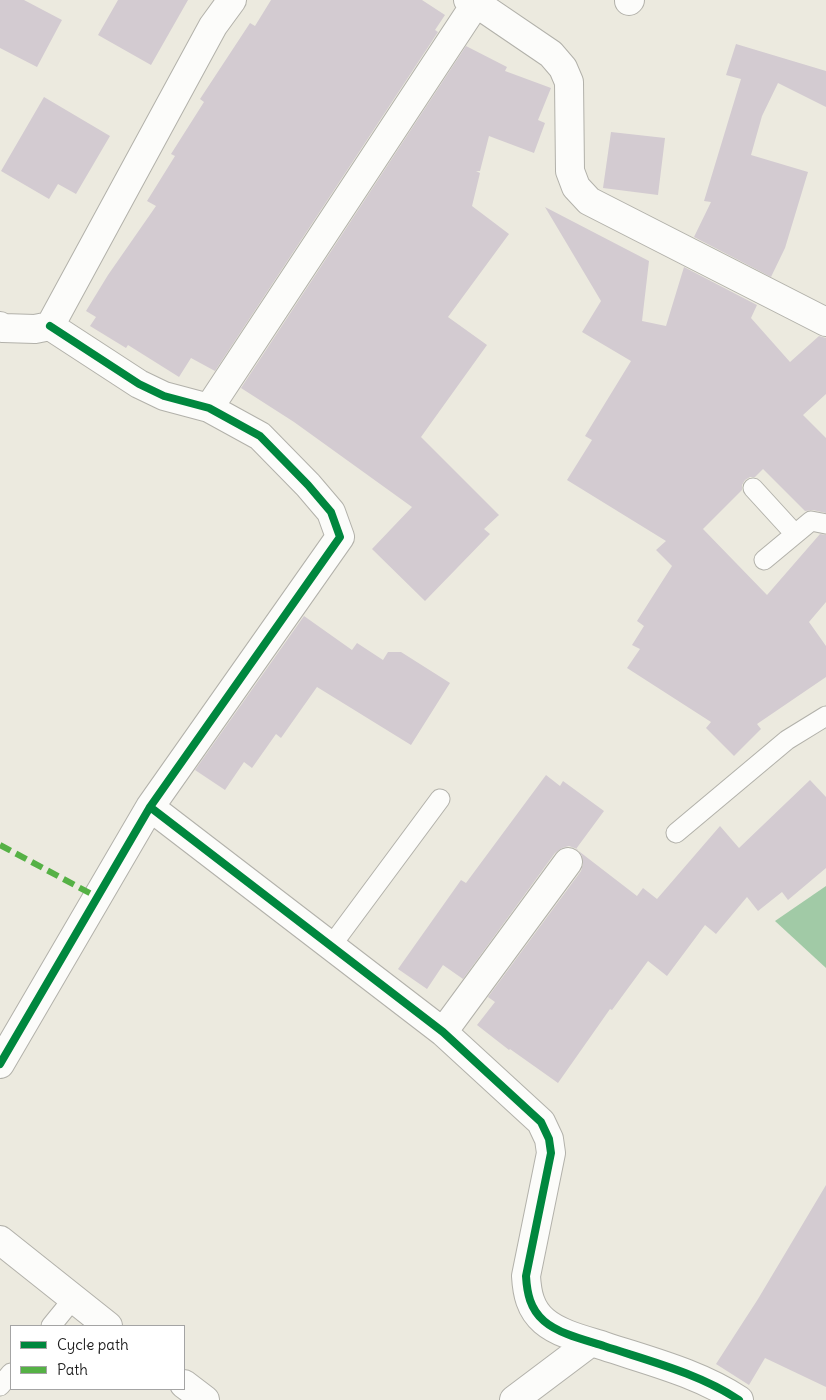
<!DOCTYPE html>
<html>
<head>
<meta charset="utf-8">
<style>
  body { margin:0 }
  #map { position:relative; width:826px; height:1400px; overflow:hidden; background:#eceadf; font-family:Delius,sans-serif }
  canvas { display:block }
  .legend { position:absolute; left:10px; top:1325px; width:175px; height:65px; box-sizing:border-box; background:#fff; border:1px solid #a4a4a4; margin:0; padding:6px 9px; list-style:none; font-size:15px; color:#1c1c1c }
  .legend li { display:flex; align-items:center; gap:10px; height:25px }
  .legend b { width:25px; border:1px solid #a4a4a4 }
</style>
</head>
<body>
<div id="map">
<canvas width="826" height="1400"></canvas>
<ul class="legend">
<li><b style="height:6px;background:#00873e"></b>Cycle path</li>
<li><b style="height:6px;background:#55b145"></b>Path</li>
</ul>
</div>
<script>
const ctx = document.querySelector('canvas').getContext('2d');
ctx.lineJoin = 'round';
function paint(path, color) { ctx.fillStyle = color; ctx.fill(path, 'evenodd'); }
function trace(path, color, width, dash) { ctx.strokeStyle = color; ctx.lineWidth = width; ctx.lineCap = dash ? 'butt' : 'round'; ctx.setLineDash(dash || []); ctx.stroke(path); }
const forest = new Path2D(`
  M 826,886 L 826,968 L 775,921 Z`);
const building = new Path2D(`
  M 0,0 L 24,0 L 62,20 L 37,67 L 0,48 Z
  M 118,0 L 188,0 L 151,65 L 98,35 Z
  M 271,0 L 422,0 L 445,15 L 435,30 L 438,32 L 215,371 L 191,358 L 179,377 L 128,345 L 126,348 L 90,326 L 96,317 L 86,311 L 108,275 L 156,206 L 147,201 L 175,156 L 171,154 L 204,102 L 200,99 L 250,23 L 255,26 Z
  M 736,44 L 826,71 L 826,107 L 778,83 L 762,116 L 751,155 L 808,172 L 785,248 L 771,277 L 694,237 L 711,202 L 704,201 L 741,79 L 726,75 Z
  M 466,46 L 507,67 L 505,71 L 551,88 L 538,120 L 545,123 L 534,153 L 489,136 L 480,171 L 476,171 L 480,173 L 472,206 L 509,234 L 448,317 L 487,345 L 421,437 L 499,515 L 484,529 L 490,534 L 425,601 L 372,549 L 412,507 L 294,422 L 241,388 Z
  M 44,97 L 110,136 L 76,194 L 58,184 L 49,199 L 1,171 Z
  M 611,132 L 665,138 L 658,195 L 603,188 Z
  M 545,207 L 649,261 L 642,321 L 666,326 L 684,267 L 757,305 L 751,318 L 790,362 L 819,336 L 826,338 L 826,394 L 803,415 L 826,438 L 826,513 L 813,510 L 805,511 L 763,469 L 755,477 L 750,477 L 745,480 L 742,485 L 742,490 L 703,529 L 767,595 L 820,534 L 826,535 L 826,602 L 809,622 L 826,646 L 826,677 L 757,724 L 761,729 L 734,756 L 706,728 L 711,722 L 627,668 L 640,649 L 632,645 L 644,626 L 637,621 L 672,566 L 656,550 L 666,541 L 567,480 L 592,440 L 585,436 L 631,361 L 582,332 L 601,301 Z
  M 304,616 L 352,650 L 357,643 L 383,660 L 388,652 L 401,652 L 450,683 L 411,745 L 317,687 L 281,738 L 276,734 L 252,768 L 244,762 L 225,790 L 195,770 Z
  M 546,775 L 560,786 L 563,781 L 604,811 L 576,849 L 637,896 L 643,888 L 657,899 L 720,826 L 739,848 L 810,780 L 826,797 L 826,868 L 788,900 L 782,892 L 758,911 L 747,897 L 716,934 L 705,925 L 667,976 L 648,961 L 612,1010 L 610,1009 L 558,1083 L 510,1049 L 509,1050 L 477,1025 L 495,1002 L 488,997 L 581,871 L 583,864 L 582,856 L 577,849 L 569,846 L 562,848 L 555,853 L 463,979 L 443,965 L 427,989 L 398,969 L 461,880 L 466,883 Z
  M 826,1185 L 826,1387 L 765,1358 L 749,1385 L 716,1364 L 758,1299 Z`);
const lane = new Path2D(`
  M 753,488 L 795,534
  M 764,560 L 811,521 L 826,524
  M 676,833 L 787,740 L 826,716
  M 331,946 L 440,799
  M 51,1326 L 73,1299
  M 0,1386 L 11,1373`);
const street = new Path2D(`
  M 468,0 L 476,3 L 551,54 L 563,68 L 569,82 L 570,171 L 576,187 L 589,201 L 826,322
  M 629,1 L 630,0
  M 0,326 L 3,328 L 35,329 L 50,326 L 213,26 L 232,0
  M 209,408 L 476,3
  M 150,807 L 443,1032 L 541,1122 L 549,1139 L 551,1153 L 526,1276 C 527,1293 530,1309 544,1321 C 559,1334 585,1340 604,1346 C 649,1361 698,1373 739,1400
  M 443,1032 L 568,862
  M 0,1064 L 150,807 L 340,537 L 331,512 L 308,485 L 260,436 L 209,408 L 164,396 L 139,384 L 50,326
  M 0,1240 L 108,1326
  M 184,1384 L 205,1400
  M 514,1400 L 591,1342`);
const quiet = new Path2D(`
  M 0,845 L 97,897`);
const cycleway = new Path2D(`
  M 150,807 L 443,1032 L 541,1122 L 549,1139 L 551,1153 L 526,1276 C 527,1293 530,1309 544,1321 C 559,1334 585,1340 604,1346 C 649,1361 698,1373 739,1400
  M 0,1064 L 150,807 L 340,537 L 331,512 L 308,485 L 260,436 L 209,408 L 164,396 L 139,384 L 50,326`);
paint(forest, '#a1caa6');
paint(building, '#d3cbd1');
trace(lane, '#b2b1aa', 21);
trace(street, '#b2b1aa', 30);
trace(lane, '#fcfcfa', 19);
trace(street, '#fcfcfa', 28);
trace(quiet, '#55b145', 6, [12, 6]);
trace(cycleway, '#00873e', 8);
</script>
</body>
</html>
